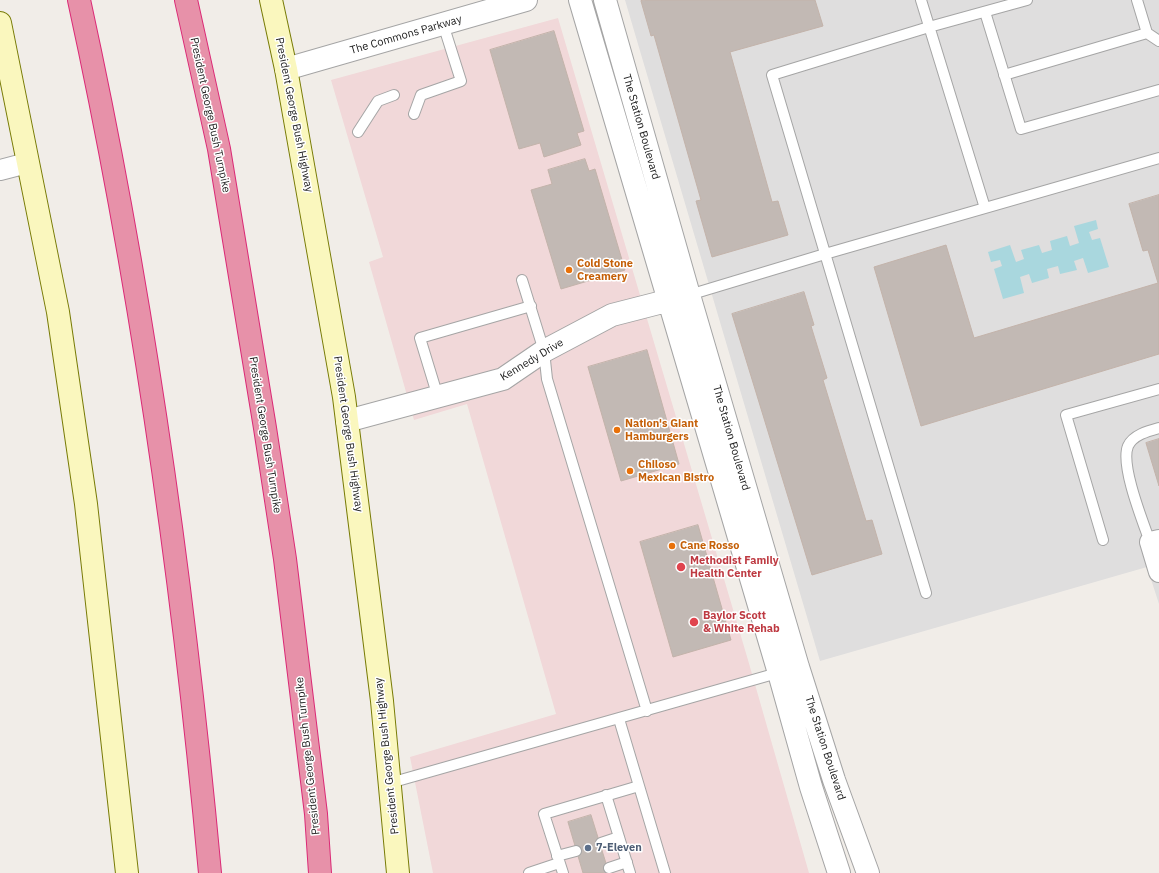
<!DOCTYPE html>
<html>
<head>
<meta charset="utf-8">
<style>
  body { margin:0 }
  canvas { display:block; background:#f1ede8 }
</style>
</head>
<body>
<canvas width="1159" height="873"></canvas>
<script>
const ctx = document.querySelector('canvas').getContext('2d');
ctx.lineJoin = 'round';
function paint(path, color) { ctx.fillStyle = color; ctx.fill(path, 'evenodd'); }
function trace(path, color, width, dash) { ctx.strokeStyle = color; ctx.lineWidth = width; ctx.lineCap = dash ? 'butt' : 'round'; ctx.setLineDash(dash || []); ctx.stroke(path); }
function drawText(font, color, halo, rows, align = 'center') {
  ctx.font = font + ' "IBM Plex Sans",sans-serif'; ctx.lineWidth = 3; ctx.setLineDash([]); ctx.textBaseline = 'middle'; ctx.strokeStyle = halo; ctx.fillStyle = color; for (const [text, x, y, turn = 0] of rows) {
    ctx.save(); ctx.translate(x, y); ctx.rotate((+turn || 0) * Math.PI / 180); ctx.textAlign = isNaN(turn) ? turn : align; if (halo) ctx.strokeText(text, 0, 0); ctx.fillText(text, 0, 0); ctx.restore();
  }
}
const residential = new Path2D(`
  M 625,0 L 1159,0 L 1159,604 L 1147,567 L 820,661 Z`);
const commercial = new Path2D(`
  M 558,18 L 748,660 L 809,873 L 433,873 L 410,757 L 556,714 L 467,404 L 414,420 L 369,262 L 383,257 L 331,80 Z`);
const water = new Path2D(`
  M 1096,220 L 1098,229 L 1089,232 L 1092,240 L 1100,238 L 1109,267 L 1088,273 L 1083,258 L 1074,261 L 1077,270 L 1060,274 L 1058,266 L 1047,269 L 1049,278 L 1032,283 L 1029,274 L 1020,277 L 1024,293 L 1003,299 L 994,269 L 1002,266 L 1000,260 L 991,262 L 988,252 L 1010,245 L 1016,262 L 1024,259 L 1021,250 L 1039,245 L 1042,253 L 1052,250 L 1050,241 L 1067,236 L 1070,246 L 1079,243 L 1074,226 Z`);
const building = new Path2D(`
  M 645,0 L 815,0 L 823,26 L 730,52 L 772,202 L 778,201 L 788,235 L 712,257 L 696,201 L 701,200 L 654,35 L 651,36 L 641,1 Z
  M 554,31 L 584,131 L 577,133 L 581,145 L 544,157 L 540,143 L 519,149 L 490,50 Z
  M 585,159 L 589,171 L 595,169 L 625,270 L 561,289 L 531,190 L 552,184 L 548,170 Z
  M 1159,195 L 1159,354 L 921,426 L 874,267 L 946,245 L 974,338 L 1158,283 L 1148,250 L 1143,251 L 1129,204 Z
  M 804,292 L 814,325 L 811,326 L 827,378 L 823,380 L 866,521 L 872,520 L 882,554 L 812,575 L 732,314 Z
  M 647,350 L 679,464 L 621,481 L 588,367 Z
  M 1159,439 L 1159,486 L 1146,443 Z
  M 698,525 L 731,640 L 673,657 L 640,542 Z
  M 591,815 L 609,873 L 583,873 L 568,822 Z`);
const service = new Path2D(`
  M 921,0 L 985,208
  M 1137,0 L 1147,33 L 1159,41
  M 985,12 L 1021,129 L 1159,90
  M 1004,75 L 1147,33
  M 414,114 L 421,95 L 461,81 L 443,24
  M 358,132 L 378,101 L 394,95
  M 522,280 L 544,351 L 547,379 L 647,711
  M 689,295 L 825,254 L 1159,158
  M 438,397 L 420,338 L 531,306
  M 1103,540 L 1066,415 L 1159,389
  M 1150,542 C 1143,522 1120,465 1128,446 C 1133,435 1148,431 1159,428
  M 926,593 L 772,75 L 929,27 L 1027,0
  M 619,719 L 665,873
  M 390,783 L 781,672
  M 606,795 L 630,873
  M 601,843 L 619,837
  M 557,856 L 576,851
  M 609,868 L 627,862
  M 529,873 L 559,863
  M 563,873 L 544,814 L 639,786`);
const minor = new Path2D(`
  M 0,170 L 27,163
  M 1159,540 L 1150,542 L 1159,572`);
const tertiary = new Path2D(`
  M 580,0 L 779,673 L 811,787 L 839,873
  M 605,0 L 689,295 L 798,667 L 834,780 L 868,873
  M 286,69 L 526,0
  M 347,421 L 503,379 L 544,351 L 612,315 L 682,297`);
const secondary = new Path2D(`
  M 271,0 L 286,69 L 344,397 L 382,701 L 398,873
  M 0,23 L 58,312 L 86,504 L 127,873`);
const motorway = new Path2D(`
  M 79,0 C 142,288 183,580 210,873
  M 186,0 L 219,149 L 265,428 L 285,559 L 316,814 L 320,873`);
const markers = [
  [569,270,4,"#e8710a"],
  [617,430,4,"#e8710a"],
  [630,471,4,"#e8710a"],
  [672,546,4,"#e8710a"],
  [681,567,5,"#e0444e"],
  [694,622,5,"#e0444e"],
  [588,848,4,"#5c6f8a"]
];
const streetNames = [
  ["The Commons Parkway",406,35,-16],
  ["President George Bush Turnpike",210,115,78],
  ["President George Bush Highway",294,115,79],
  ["The Station Boulevard",641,127,74],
  ["Kennedy Drive",532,360,-31],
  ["President George Bush Highway",348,434,82],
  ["President George Bush Turnpike",265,435,81],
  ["The Station Boulevard",731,438,74],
  ["The Station Boulevard",825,748,72],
  ["President George Bush Turnpike",308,756,-96],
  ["President George Bush Highway",387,756,-96]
];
const foodNames = [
  ["Cold Stone",577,264],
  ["Creamery",577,277],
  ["Nation's Giant",625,424],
  ["Hamburgers",625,437],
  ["Chiloso",638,465],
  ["Mexican Bistro",638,478],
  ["Cane Rosso",680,546]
];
const healthNames = [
  ["Methodist Family",690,561],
  ["Health Center",690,574],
  ["Baylor Scott",703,616],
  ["& White Rehab",703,629]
];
const serviceNames = [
  ["7-Eleven",596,848]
];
paint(residential, '#dfdede');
paint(commercial, '#f1d8d9');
paint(water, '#a9d7de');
paint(building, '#c2b9b4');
trace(building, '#c3b3aa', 1);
trace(service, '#a5a5a5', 12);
trace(minor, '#a5a5a5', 22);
trace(tertiary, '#a5a5a5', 24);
trace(secondary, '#787b06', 24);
trace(motorway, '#db2a76', 24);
trace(service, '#fff', 10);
trace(minor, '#fff', 20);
trace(tertiary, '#fff', 22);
trace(secondary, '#faf7be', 22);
trace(motorway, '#e791a9', 22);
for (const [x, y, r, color] of markers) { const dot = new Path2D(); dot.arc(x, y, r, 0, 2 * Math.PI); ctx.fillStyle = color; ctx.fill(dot); trace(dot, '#fff', 1.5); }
drawText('11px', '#212121', '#fff', streetNames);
drawText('bold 11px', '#c56008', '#fff', foodNames, 'left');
drawText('bold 11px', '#be3a42', '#fff', healthNames, 'left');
drawText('bold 11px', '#4e5e75', '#fff', serviceNames, 'left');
</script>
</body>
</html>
